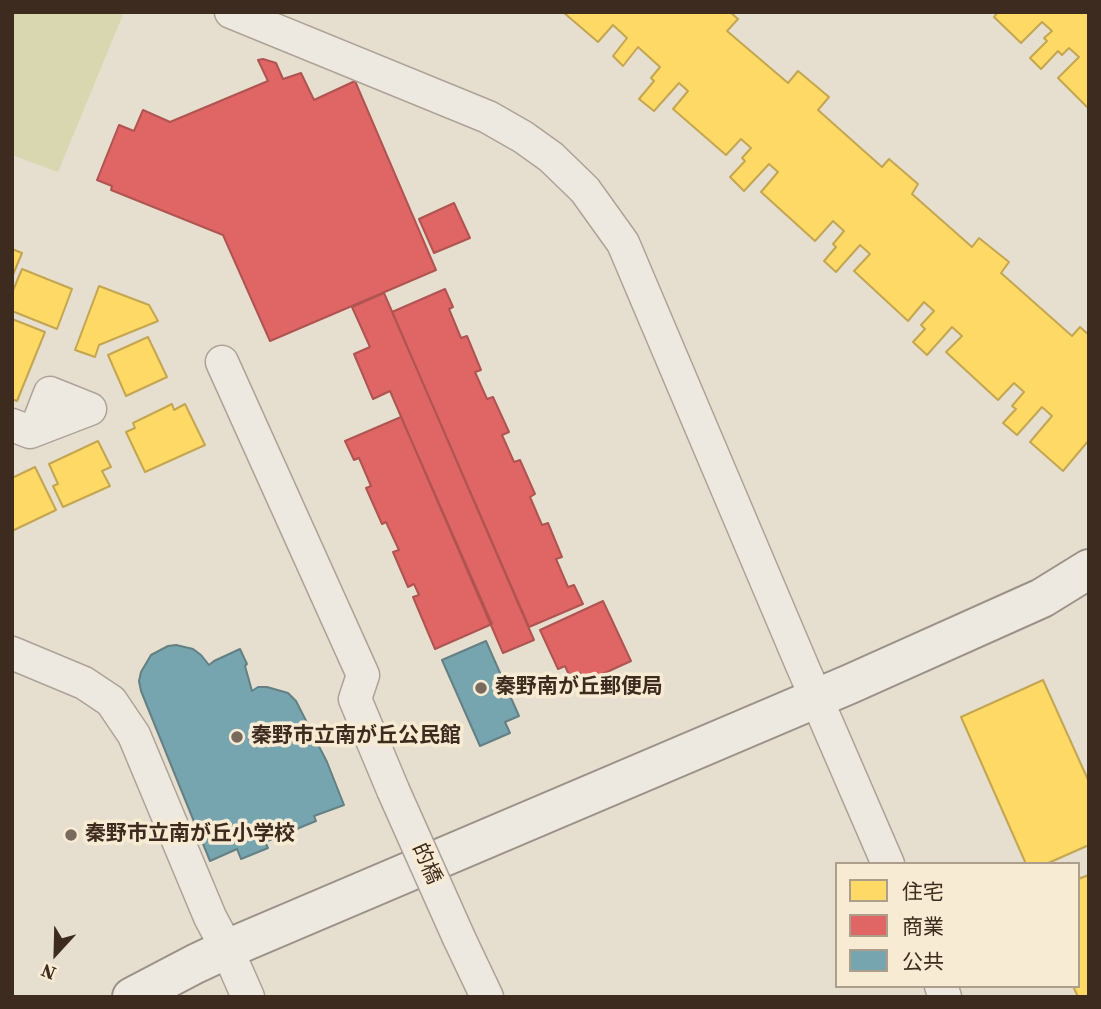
<!DOCTYPE html>
<html>
<head>
<meta charset="utf-8">
<style>
  body { margin:0 }
  #map { position:relative; width:1101px; height:1009px; overflow:hidden; background:#e6dece; font-family:"Source Serif 4","Noto Sans JP",serif }
  canvas { display:block }
  .frame { position:absolute; inset:0; border:14px solid #3c2b1e; pointer-events:none }
  .legend { position:absolute; left:835px; top:862px; width:245px; height:126px; box-sizing:border-box; background:#f8ebd4; border:2px solid #ad9e8b; margin:0; padding:9px 12px; list-style:none; font-size:21px; color:#3c2b1e }
  .legend li { display:flex; align-items:center; gap:14px; height:35px }
  .legend b { width:35px; border:2px solid #ad9e8b }
  .north { position:absolute; left:21px; top:918px; width:70px; height:70px; -webkit-text-stroke:5px #f8ebd4; paint-order:stroke; rotate:202deg; font-size:19px; font-weight:700; line-height:28px; text-align:center; color:#3c2b1e }
  .north::after { content:''; display:block; margin:auto; width:24px; height:32px; background:#3c2b1e; clip-path:polygon(50% 0,100% 100%,50% 72%,0 100%) }
</style>
</head>
<body>
<div id="map">
<canvas width="1101" height="1009"></canvas>
<div class="frame"></div>
<ul class="legend">
<li><b style="height:19px;background:#ffd966"></b>住宅</li>
<li><b style="height:19px;background:#e06666"></b>商業</li>
<li><b style="height:19px;background:#76a5af"></b>公共</li>
</ul>
<div class="north">N</div>
</div>
<script>
const ctx = document.querySelector('canvas').getContext('2d');
ctx.lineJoin = 'round';
function paint(path, color) { ctx.fillStyle = color; ctx.fill(path, 'evenodd'); }
function trace(path, color, width, dash) { ctx.strokeStyle = color; ctx.lineWidth = width; ctx.lineCap = dash ? 'butt' : 'round'; ctx.setLineDash(dash || []); ctx.stroke(path); }
function drawText(font, color, halo, rows, align = 'center') {
  ctx.font = font + ' "Source Serif 4","Noto Sans JP",serif'; ctx.lineWidth = 7; ctx.setLineDash([]); ctx.textBaseline = 'middle'; ctx.strokeStyle = halo; ctx.fillStyle = color; for (const [text, x, y, turn = 0] of rows) {
    ctx.save(); ctx.translate(x, y); ctx.rotate((+turn || 0) * Math.PI / 180); ctx.textAlign = isNaN(turn) ? turn : align; if (halo) ctx.strokeText(text, 0, 0); ctx.fillText(text, 0, 0); ctx.restore();
  }
}
const green = new Path2D(`
  M 12,12 L 124,12 L 58,172 L 12,155 Z`);
const homes = new Path2D(`
  M 563,12 L 730,12 L 738,19 L 727,31 L 788,83 L 798,71 L 829,97 L 818,110 L 882,167 L 889,159 L 918,184 L 912,194 L 972,247 L 979,238 L 1009,262 L 1001,273 L 1072,336 L 1080,327 L 1089,335 L 1089,440 L 1063,471 L 1030,442 L 1052,416 L 1042,407 L 1017,435 L 1003,423 L 1016,409 L 1012,406 L 1024,392 L 1014,383 L 998,400 L 946,352 L 962,336 L 952,327 L 927,355 L 913,342 L 925,329 L 921,325 L 934,311 L 924,302 L 908,321 L 854,271 L 870,254 L 860,245 L 836,272 L 824,261 L 836,247 L 833,244 L 844,231 L 833,221 L 815,241 L 761,192 L 778,172 L 769,164 L 744,191 L 730,177 L 745,161 L 742,158 L 751,148 L 741,139 L 726,155 L 673,109 L 688,91 L 679,83 L 654,111 L 639,99 L 654,81 L 651,78 L 660,67 L 638,47 L 623,66 L 613,56 L 627,38 L 613,25 L 598,42 Z
  M 998,12 L 1089,12 L 1089,109 L 1058,78 L 1079,57 L 1069,48 L 1062,55 L 1058,51 L 1041,69 L 1030,58 L 1047,41 L 1044,38 L 1052,31 L 1042,22 L 1021,43 L 994,17 Z
  M 12,249 L 22,253 L 12,277 Z
  M 22,269 L 72,289 L 57,329 L 12,311 L 12,293 Z
  M 99,286 L 149,305 L 158,321 L 99,345 L 95,357 L 75,350 Z
  M 12,319 L 45,332 L 17,401 L 12,399 Z
  M 148,337 L 167,377 L 126,396 L 108,355 Z
  M 172,404 L 174,410 L 185,404 L 205,445 L 145,472 L 126,432 L 135,428 L 133,423 Z
  M 98,441 L 111,467 L 102,471 L 110,486 L 63,507 L 53,486 L 58,484 L 49,464 Z
  M 35,467 L 56,510 L 12,531 L 12,478 Z
  M 1043,680 L 1089,782 L 1089,845 L 1046,864 L 1026,864 L 961,717 Z
  M 1089,875 L 1089,997 L 1078,997 L 1073,986 L 1078,986 L 1078,879 Z`);
const shops = new Path2D(`
  M 263,59 L 276,63 L 283,79 L 301,73 L 314,100 L 355,81 L 436,270 L 270,341 L 223,235 L 111,190 L 112,186 L 97,180 L 119,125 L 134,131 L 143,110 L 170,122 L 268,81 L 258,60 Z
  M 454,203 L 470,238 L 434,253 L 419,219 Z
  M 445,289 L 453,307 L 449,309 L 461,338 L 467,336 L 481,370 L 475,372 L 487,399 L 493,397 L 509,432 L 502,435 L 514,462 L 520,460 L 535,494 L 530,497 L 542,525 L 548,523 L 562,557 L 556,559 L 568,587 L 574,585 L 583,604 L 529,627 L 392,312 Z
  M 384,293 L 534,640 L 503,653 L 390,391 L 373,399 L 354,354 L 370,347 L 352,307 Z
  M 401,417 L 492,624 L 435,649 L 413,597 L 419,595 L 414,584 L 408,587 L 393,552 L 399,550 L 386,522 L 382,524 L 366,488 L 371,486 L 359,458 L 354,460 L 345,441 Z
  M 603,601 L 631,661 L 585,682 L 580,673 L 570,677 L 565,666 L 558,669 L 540,630 Z`);
const public = new Path2D(`
  M 486,641 L 519,716 L 505,722 L 510,733 L 480,746 L 442,660 Z
  M 176,645 L 193,649 L 201,655 L 209,665 L 214,661 L 240,649 L 247,664 L 245,666 L 252,691 L 258,687 L 267,687 L 288,693 L 296,701 L 327,762 L 344,805 L 314,816 L 316,821 L 265,842 L 268,848 L 241,859 L 237,849 L 210,861 L 141,691 L 139,681 L 141,672 L 151,655 L 168,646 Z`);
const street = new Path2D(`
  M 231,12 L 488,117 L 523,137 L 551,157 L 585,190 L 623,243 L 801,663 L 888,864
  M 222,362 L 363,675 L 355,699 L 393,790
  M 12,425 L 30,432 L 90,409
  M 36,429 L 50,393 L 90,409
  M 12,653 L 84,683 L 111,701 L 134,735 L 210,917 L 227,949 L 248,997
  M 459,938 L 487,997
  M 941,986 L 945,997`);
const secondary = new Path2D(`
  M 132,997 L 195,964 L 227,949 L 850,684 L 1042,598 L 1089,569`);
const streetBridge = new Path2D(`
  M 393,790 L 459,938`);
const markers = [
  [481,688,7,"#786a5c"],
  [237,737,7,"#786a5c"],
  [71,835,7,"#786a5c"]
];
const poiNames = [
  ["秦野南が丘郵便局",495,688],
  ["秦野市立南が丘公民館",251,737],
  ["秦野市立南が丘小学校",85,835]
];
const streetNames = [
  ["的橋",426,864,66]
];
paint(green, '#d8d7af');
paint(homes, '#ffd966');
trace(homes, '#c4a550', 2);
paint(shops, '#e06666');
trace(shops, '#af5450', 2);
paint(public, '#76a5af');
trace(public, '#658084', 2);
trace(street, '#aca396', 35);
trace(secondary, '#9b9287', 42);
trace(street, '#eee9e0', 32);
trace(secondary, '#eee9e0', 38);
trace(streetBridge, '#aca396', 35, []);
trace(streetBridge, '#eee9e0', 32);
for (const [x, y, r, color] of markers) { const dot = new Path2D(); dot.arc(x, y, r, 0, 2 * Math.PI); ctx.fillStyle = color; ctx.fill(dot); trace(dot, '#f8ebd4', 2.5); }
drawText('bold 21px', '#3c2b1e', '#f8ebd4', poiNames, 'left');
drawText('21px', '#3c2b1e', '#f8ebd4', streetNames);
</script>
</body>
</html>
